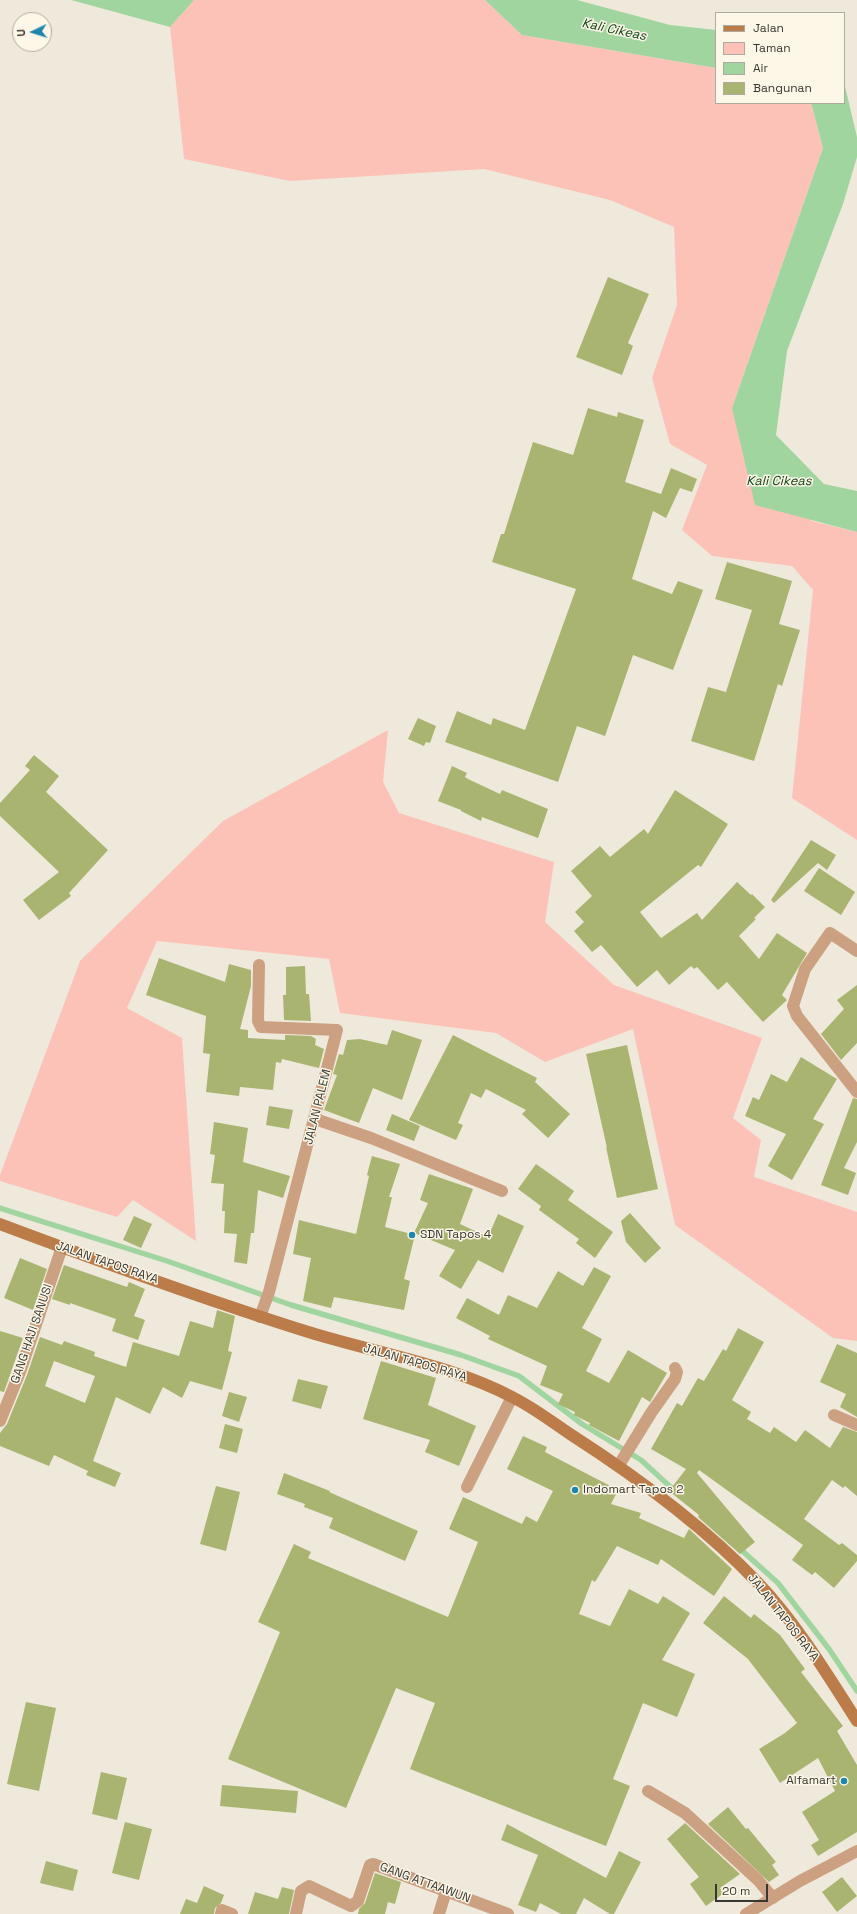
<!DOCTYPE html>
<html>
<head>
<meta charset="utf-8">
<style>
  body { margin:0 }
  #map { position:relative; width:857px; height:1914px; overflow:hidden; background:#efe9db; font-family:"Space Grotesk",sans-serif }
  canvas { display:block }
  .legend { position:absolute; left:715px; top:12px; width:130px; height:92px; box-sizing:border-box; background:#fdf7e8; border:1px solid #afaa9f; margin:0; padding:5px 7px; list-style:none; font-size:12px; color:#393731 }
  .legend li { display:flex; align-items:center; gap:8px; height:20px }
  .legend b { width:20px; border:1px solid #afaa9f }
  .north { position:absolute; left:12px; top:12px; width:40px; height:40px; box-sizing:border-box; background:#fdf7e8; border:1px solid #afaa9f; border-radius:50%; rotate:266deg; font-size:11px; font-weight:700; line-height:16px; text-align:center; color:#393731 }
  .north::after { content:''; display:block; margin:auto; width:14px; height:18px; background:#1e85ae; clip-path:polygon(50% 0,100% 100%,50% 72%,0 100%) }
  .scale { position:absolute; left:715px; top:1884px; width:53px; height:18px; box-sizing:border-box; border:2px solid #393731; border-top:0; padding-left:5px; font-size:12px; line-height:14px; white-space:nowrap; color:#393731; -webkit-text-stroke:3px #fdf7e8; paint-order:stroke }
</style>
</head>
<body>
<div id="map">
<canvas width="857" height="1914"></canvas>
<ul class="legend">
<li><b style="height:5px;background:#bb7c49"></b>Jalan</li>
<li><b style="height:11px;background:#fdc2b7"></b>Taman</li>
<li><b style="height:11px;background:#a0d5a0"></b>Air</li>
<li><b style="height:11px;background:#a9b471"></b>Bangunan</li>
</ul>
<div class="north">U</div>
<div class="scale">20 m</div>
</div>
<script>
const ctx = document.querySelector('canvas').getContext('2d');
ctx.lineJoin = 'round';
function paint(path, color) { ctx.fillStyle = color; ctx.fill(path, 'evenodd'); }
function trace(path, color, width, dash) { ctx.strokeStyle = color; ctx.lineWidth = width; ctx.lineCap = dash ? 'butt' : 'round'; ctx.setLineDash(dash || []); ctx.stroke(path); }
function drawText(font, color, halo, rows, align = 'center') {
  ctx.font = font + ' "Space Grotesk",sans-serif'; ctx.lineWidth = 3; ctx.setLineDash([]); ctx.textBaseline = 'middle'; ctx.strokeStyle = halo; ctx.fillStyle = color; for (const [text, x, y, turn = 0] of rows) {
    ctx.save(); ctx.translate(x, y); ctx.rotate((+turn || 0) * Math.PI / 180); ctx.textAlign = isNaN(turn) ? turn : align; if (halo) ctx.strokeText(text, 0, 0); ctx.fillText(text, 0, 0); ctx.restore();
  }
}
const green = new Path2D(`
  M 194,0 L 485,0 L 522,35 L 716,68 L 716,103 L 811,103 L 823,148 L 732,408 L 812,521 L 857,532 L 857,840 L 792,798 L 813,590 L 792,566 L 712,556 L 682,530 L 707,465 L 670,444 L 652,378 L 677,305 L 674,227 L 610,200 L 484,169 L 290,181 L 184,159 L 170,27 Z
  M 388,730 L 383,782 L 399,813 L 554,862 L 545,922 L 614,985 L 762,1038 L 733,1118 L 761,1140 L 754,1177 L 857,1212 L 857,1341 L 833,1338 L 675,1225 L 633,1029 L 545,1062 L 496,1033 L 340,1013 L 329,959 L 157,941 L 127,1008 L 182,1038 L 196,1241 L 133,1200 L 117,1217 L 0,1181 L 0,1175 L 80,961 L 223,821 Z`);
const water = new Path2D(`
  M 71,0 L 194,0 L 170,27 Z
  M 485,0 L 577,0 L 670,25 L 716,30 L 716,68 L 522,35 Z
  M 844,82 L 857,137 L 857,157 L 843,204 L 787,351 L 776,435 L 824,484 L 857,491 L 857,532 L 755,505 L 732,408 L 823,148 L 811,103 L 844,103 Z`);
const stream = new Path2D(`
  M 0,1208 L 167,1261 L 291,1305 L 461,1355 L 519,1376 L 582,1424 L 641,1460 L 676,1492
  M 738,1547 L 778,1583 L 829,1649 L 857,1691`);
const building = new Path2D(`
  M 608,277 L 649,294 L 628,343 L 633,346 L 622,375 L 576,357 Z
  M 588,408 L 617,417 L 618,412 L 644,420 L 625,482 L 661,494 L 671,468 L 697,479 L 692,492 L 680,488 L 666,518 L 653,511 L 632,579 L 672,594 L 678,581 L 703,590 L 673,670 L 633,655 L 605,736 L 577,726 L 558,782 L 445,742 L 457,711 L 491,725 L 493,718 L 525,730 L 576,589 L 492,562 L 501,534 L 504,534 L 533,442 L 573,455 Z
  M 727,562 L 792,581 L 779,624 L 800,630 L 782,686 L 778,684 L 754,761 L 691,741 L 708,687 L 726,692 L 752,610 L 715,599 Z
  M 418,718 L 436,726 L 430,743 L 426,742 L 424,746 L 408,739 Z
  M 34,755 L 59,776 L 46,792 L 108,850 L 69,893 L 71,896 L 39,920 L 23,900 L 59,872 L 0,816 L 0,803 L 30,770 L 25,766 Z
  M 452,766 L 467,773 L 465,777 L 468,779 L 500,794 L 502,790 L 548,809 L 538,838 L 482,817 L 481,821 L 461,811 L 461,810 L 438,801 Z
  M 675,790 L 728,824 L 701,867 L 698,865 L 640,912 L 661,938 L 697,913 L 702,920 L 737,882 L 751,895 L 752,894 L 765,907 L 754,918 L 756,919 L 739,936 L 759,959 L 777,933 L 807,953 L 782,995 L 787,1000 L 763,1022 L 727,982 L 718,990 L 697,967 L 694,969 L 691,966 L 669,985 L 657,970 L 637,987 L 601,945 L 592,952 L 574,931 L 584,922 L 575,912 L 592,896 L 571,871 L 600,846 L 610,857 L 644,829 L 648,834 Z
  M 811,840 L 836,855 L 827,870 L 818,863 L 774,903 L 771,900 Z
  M 819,868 L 855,892 L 841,915 L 804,891 Z
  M 159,958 L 225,982 L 229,964 L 251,970 L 251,986 L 240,1029 L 248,1030 L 248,1038 L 285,1040 L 285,1035 L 311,1036 L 316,1039 L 315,1045 L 324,1049 L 319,1068 L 282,1059 L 281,1063 L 276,1062 L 273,1090 L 240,1087 L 239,1096 L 206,1092 L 210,1054 L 203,1053 L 206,1016 L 146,995 Z
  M 305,966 L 306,994 L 309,994 L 311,1021 L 284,1020 L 283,995 L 286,995 L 286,967 Z
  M 857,985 L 857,1043 L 841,1060 L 821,1034 L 844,1009 L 837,1000 Z
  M 392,1030 L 422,1040 L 402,1100 L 373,1088 L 359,1123 L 324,1110 L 337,1075 L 333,1074 L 339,1054 L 343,1055 L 347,1040 L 360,1039 L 387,1045 Z
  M 453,1035 L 537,1078 L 535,1082 L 570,1114 L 548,1138 L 522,1114 L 526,1110 L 486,1089 L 481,1098 L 471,1093 L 458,1123 L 463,1125 L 456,1140 L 409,1120 Z
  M 627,1045 L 658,1189 L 617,1198 L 606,1147 L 607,1148 L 586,1054 Z
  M 801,1057 L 837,1079 L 813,1119 L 824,1124 L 792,1180 L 768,1166 L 786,1134 L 745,1116 L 753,1097 L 759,1100 L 771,1074 L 787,1082 Z
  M 853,1098 L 857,1099 L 857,1142 L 844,1168 L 856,1173 L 848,1195 L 821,1185 Z
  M 269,1106 L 293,1110 L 289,1129 L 266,1125 Z
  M 392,1114 L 420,1126 L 414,1141 L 386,1130 Z
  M 214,1122 L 248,1128 L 243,1162 L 290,1176 L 283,1198 L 258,1190 L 254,1233 L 251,1233 L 247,1264 L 234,1262 L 237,1234 L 224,1233 L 225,1211 L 222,1211 L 224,1184 L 211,1183 L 215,1155 L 210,1154 Z
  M 372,1156 L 400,1164 L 389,1197 L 392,1197 L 385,1227 L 415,1235 L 404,1279 L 410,1281 L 404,1310 L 334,1297 L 331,1308 L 303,1301 L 311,1258 L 293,1254 L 299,1220 L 356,1234 L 369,1176 L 367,1175 Z
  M 536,1164 L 574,1191 L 568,1200 L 613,1232 L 595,1258 L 576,1243 L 579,1239 L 539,1210 L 541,1206 L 518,1189 Z
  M 429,1174 L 473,1189 L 460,1224 L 488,1237 L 498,1214 L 524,1226 L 503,1273 L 478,1260 L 461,1289 L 439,1276 L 455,1250 L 414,1233 L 428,1203 L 420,1200 Z
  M 630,1213 L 661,1248 L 645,1263 L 626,1242 L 621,1221 Z
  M 134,1216 L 152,1224 L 141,1248 L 123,1240 Z
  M 20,1258 L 47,1269 L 33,1310 L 4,1298 Z
  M 64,1265 L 127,1287 L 129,1282 L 145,1289 L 134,1316 L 145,1320 L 138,1340 L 112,1331 L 116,1319 L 70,1303 L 70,1305 L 52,1299 Z
  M 594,1267 L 611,1276 L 582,1328 L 602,1339 L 586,1371 L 609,1383 L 628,1350 L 667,1373 L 650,1402 L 642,1397 L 619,1441 L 589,1425 L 590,1423 L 574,1415 L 575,1412 L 558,1404 L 563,1394 L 540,1385 L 547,1366 L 488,1339 L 490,1336 L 456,1318 L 467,1298 L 499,1315 L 508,1295 L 537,1308 L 558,1271 L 583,1286 Z
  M 217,1310 L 235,1316 L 228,1351 L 232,1352 L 222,1390 L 190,1381 L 182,1398 L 163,1387 L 150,1414 L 116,1397 L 93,1461 L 121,1473 L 115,1487 L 86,1475 L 88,1471 L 54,1455 L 49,1466 L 0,1446 L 0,1433 L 7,1424 L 27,1375 L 40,1337 L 62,1345 L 64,1341 L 95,1352 L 94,1356 L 126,1367 L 133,1342 L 179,1356 L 190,1321 L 213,1328 ZM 54,1361 L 95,1376 L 85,1403 L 45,1386 Z
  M 738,1328 L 764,1342 L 732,1400 L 751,1412 L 747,1419 L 770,1433 L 774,1427 L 796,1442 L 805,1430 L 830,1448 L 843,1427 L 857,1432 L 857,1496 L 845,1486 L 843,1488 L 832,1480 L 804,1519 L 839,1545 L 842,1543 L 857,1555 L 857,1561 L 834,1588 L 815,1572 L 812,1575 L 792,1560 L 803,1545 L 699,1470 L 697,1473 L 755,1542 L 740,1554 L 698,1517 L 699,1515 L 669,1491 L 686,1469 L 651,1449 L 677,1403 L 682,1406 L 698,1378 L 704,1381 L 723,1349 L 726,1351 Z
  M 0,1331 L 23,1338 L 4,1392 L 0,1391 Z
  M 837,1344 L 857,1353 L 857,1417 L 840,1407 L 846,1394 L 820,1382 Z
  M 381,1361 L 436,1378 L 428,1405 L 476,1426 L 459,1466 L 425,1452 L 430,1440 L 363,1419 Z
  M 298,1379 L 328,1386 L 321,1409 L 292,1401 Z
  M 229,1392 L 247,1397 L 239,1422 L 222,1416 Z
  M 225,1424 L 243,1429 L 237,1453 L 219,1448 Z
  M 523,1436 L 547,1447 L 545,1452 L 618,1490 L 611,1504 L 641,1513 L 639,1518 L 684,1538 L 689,1529 L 732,1569 L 714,1596 L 661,1559 L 658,1565 L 617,1546 L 595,1582 L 592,1580 L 579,1614 L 610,1626 L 629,1589 L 658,1604 L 663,1596 L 690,1613 L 662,1660 L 695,1674 L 677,1717 L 643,1703 L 613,1779 L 630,1786 L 606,1846 L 410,1769 L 435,1703 L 396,1688 L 346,1808 L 228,1759 L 280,1632 L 258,1622 L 294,1544 L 311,1552 L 308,1558 L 448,1617 L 478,1542 L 449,1529 L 463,1497 L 522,1524 L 526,1516 L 537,1522 L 553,1491 L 507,1469 Z
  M 284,1473 L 330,1491 L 329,1492 L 418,1531 L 405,1561 L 329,1528 L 333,1518 L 304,1507 L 305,1504 L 277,1494 Z
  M 216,1486 L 240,1492 L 226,1551 L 200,1544 Z
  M 724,1596 L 751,1618 L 754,1614 L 780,1635 L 805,1669 L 801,1672 L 843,1726 L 837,1731 L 857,1765 L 857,1832 L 818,1856 L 811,1845 L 819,1840 L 802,1812 L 835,1791 L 818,1758 L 780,1783 L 759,1749 L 785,1733 L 797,1723 L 748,1659 L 703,1623 Z
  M 26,1702 L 56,1708 L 39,1791 L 7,1784 Z
  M 101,1772 L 127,1778 L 117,1820 L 92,1814 Z
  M 222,1785 L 298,1791 L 296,1813 L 220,1806 Z
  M 728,1807 L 746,1829 L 748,1828 L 776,1862 L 772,1865 L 779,1875 L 769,1882 L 708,1824 Z
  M 125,1822 L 152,1829 L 139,1880 L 112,1873 Z
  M 685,1823 L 740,1874 L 720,1888 L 724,1893 L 706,1906 L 690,1884 L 699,1877 L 667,1839 Z
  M 507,1824 L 606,1878 L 619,1851 L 641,1862 L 614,1914 L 610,1914 L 584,1898 L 576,1914 L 561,1914 L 540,1903 L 536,1912 L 518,1905 L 538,1855 L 501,1840 Z
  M 46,1861 L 78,1870 L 73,1891 L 40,1883 Z
  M 375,1873 L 401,1882 L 395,1904 L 388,1902 L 385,1914 L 358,1914 L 359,1909 L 365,1903 Z
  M 842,1877 L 857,1896 L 837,1912 L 822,1892 Z
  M 204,1886 L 224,1895 L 221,1903 L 215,1908 L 214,1914 L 180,1914 L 186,1899 L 197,1903 Z
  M 282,1887 L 294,1890 L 289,1914 L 248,1914 L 255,1892 L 278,1899 Z`);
const street = new Path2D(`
  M 857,951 L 830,933 L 805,969 L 793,1006 L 797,1016 L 857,1092
  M 259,965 L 258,1021 L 261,1027 L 337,1030 L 269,1292 L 260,1317
  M 315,1119 L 371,1138 L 502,1191
  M 834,1415 L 857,1425
  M 0,1421 L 20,1372 L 62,1247
  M 619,1465 L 651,1413 L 675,1379 L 677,1372 L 675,1368
  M 467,1487 L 512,1397
  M 648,1791 L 685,1813 L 758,1880 L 773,1898
  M 221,1914 L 222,1910 L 232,1914
  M 296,1914 L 301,1891 L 309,1886 L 351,1906 L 358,1901 L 370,1865 L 373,1864 L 508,1914
  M 439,1914 L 446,1891
  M 746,1914 L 800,1881 L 857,1851`);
const secondary = new Path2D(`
  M 0,1224 C 104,1263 209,1301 315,1334 C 381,1354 452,1365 514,1398 C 534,1408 552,1422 570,1434 C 637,1477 703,1525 758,1583 C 797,1624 827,1674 857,1721`);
const markers = [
  [412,1235,4,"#1e85ae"],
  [575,1490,4,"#1e85ae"],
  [844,1781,4,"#1e85ae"]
];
const streetNames = [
  ["JALAN PALEM",318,1107,-76],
  ["JALAN TAPOS RAYA",107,1263,19],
  ["GANG HAJI SANUSI",32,1334,-71],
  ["JALAN TAPOS RAYA",415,1363,16],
  ["JALAN TAPOS RAYA",783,1618,52],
  ["GANG ATTAAWUN",425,1883,20]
];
const poiNames = [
  ["SDN Tapos 4",420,1235],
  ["Indomart Tapos 2",583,1490],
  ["Alfamart",836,1781,"right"]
];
const waterNames = [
  ["Kali Cikeas",614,30,12],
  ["Kali Cikeas",779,481]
];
paint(green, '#fdc2b7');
paint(water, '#a0d5a0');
trace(stream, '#a0d5a0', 5.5);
paint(building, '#a9b471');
trace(street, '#cca181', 12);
trace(secondary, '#bb7c49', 12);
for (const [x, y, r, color] of markers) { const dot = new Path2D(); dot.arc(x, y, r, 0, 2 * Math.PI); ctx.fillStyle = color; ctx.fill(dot); trace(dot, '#fdf7e8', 1.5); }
drawText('12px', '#393731', '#fdf7e8', streetNames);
drawText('12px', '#393731', '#fdf7e8', poiNames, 'left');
drawText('italic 13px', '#0d4514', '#fdf7e8', waterNames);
</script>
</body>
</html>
